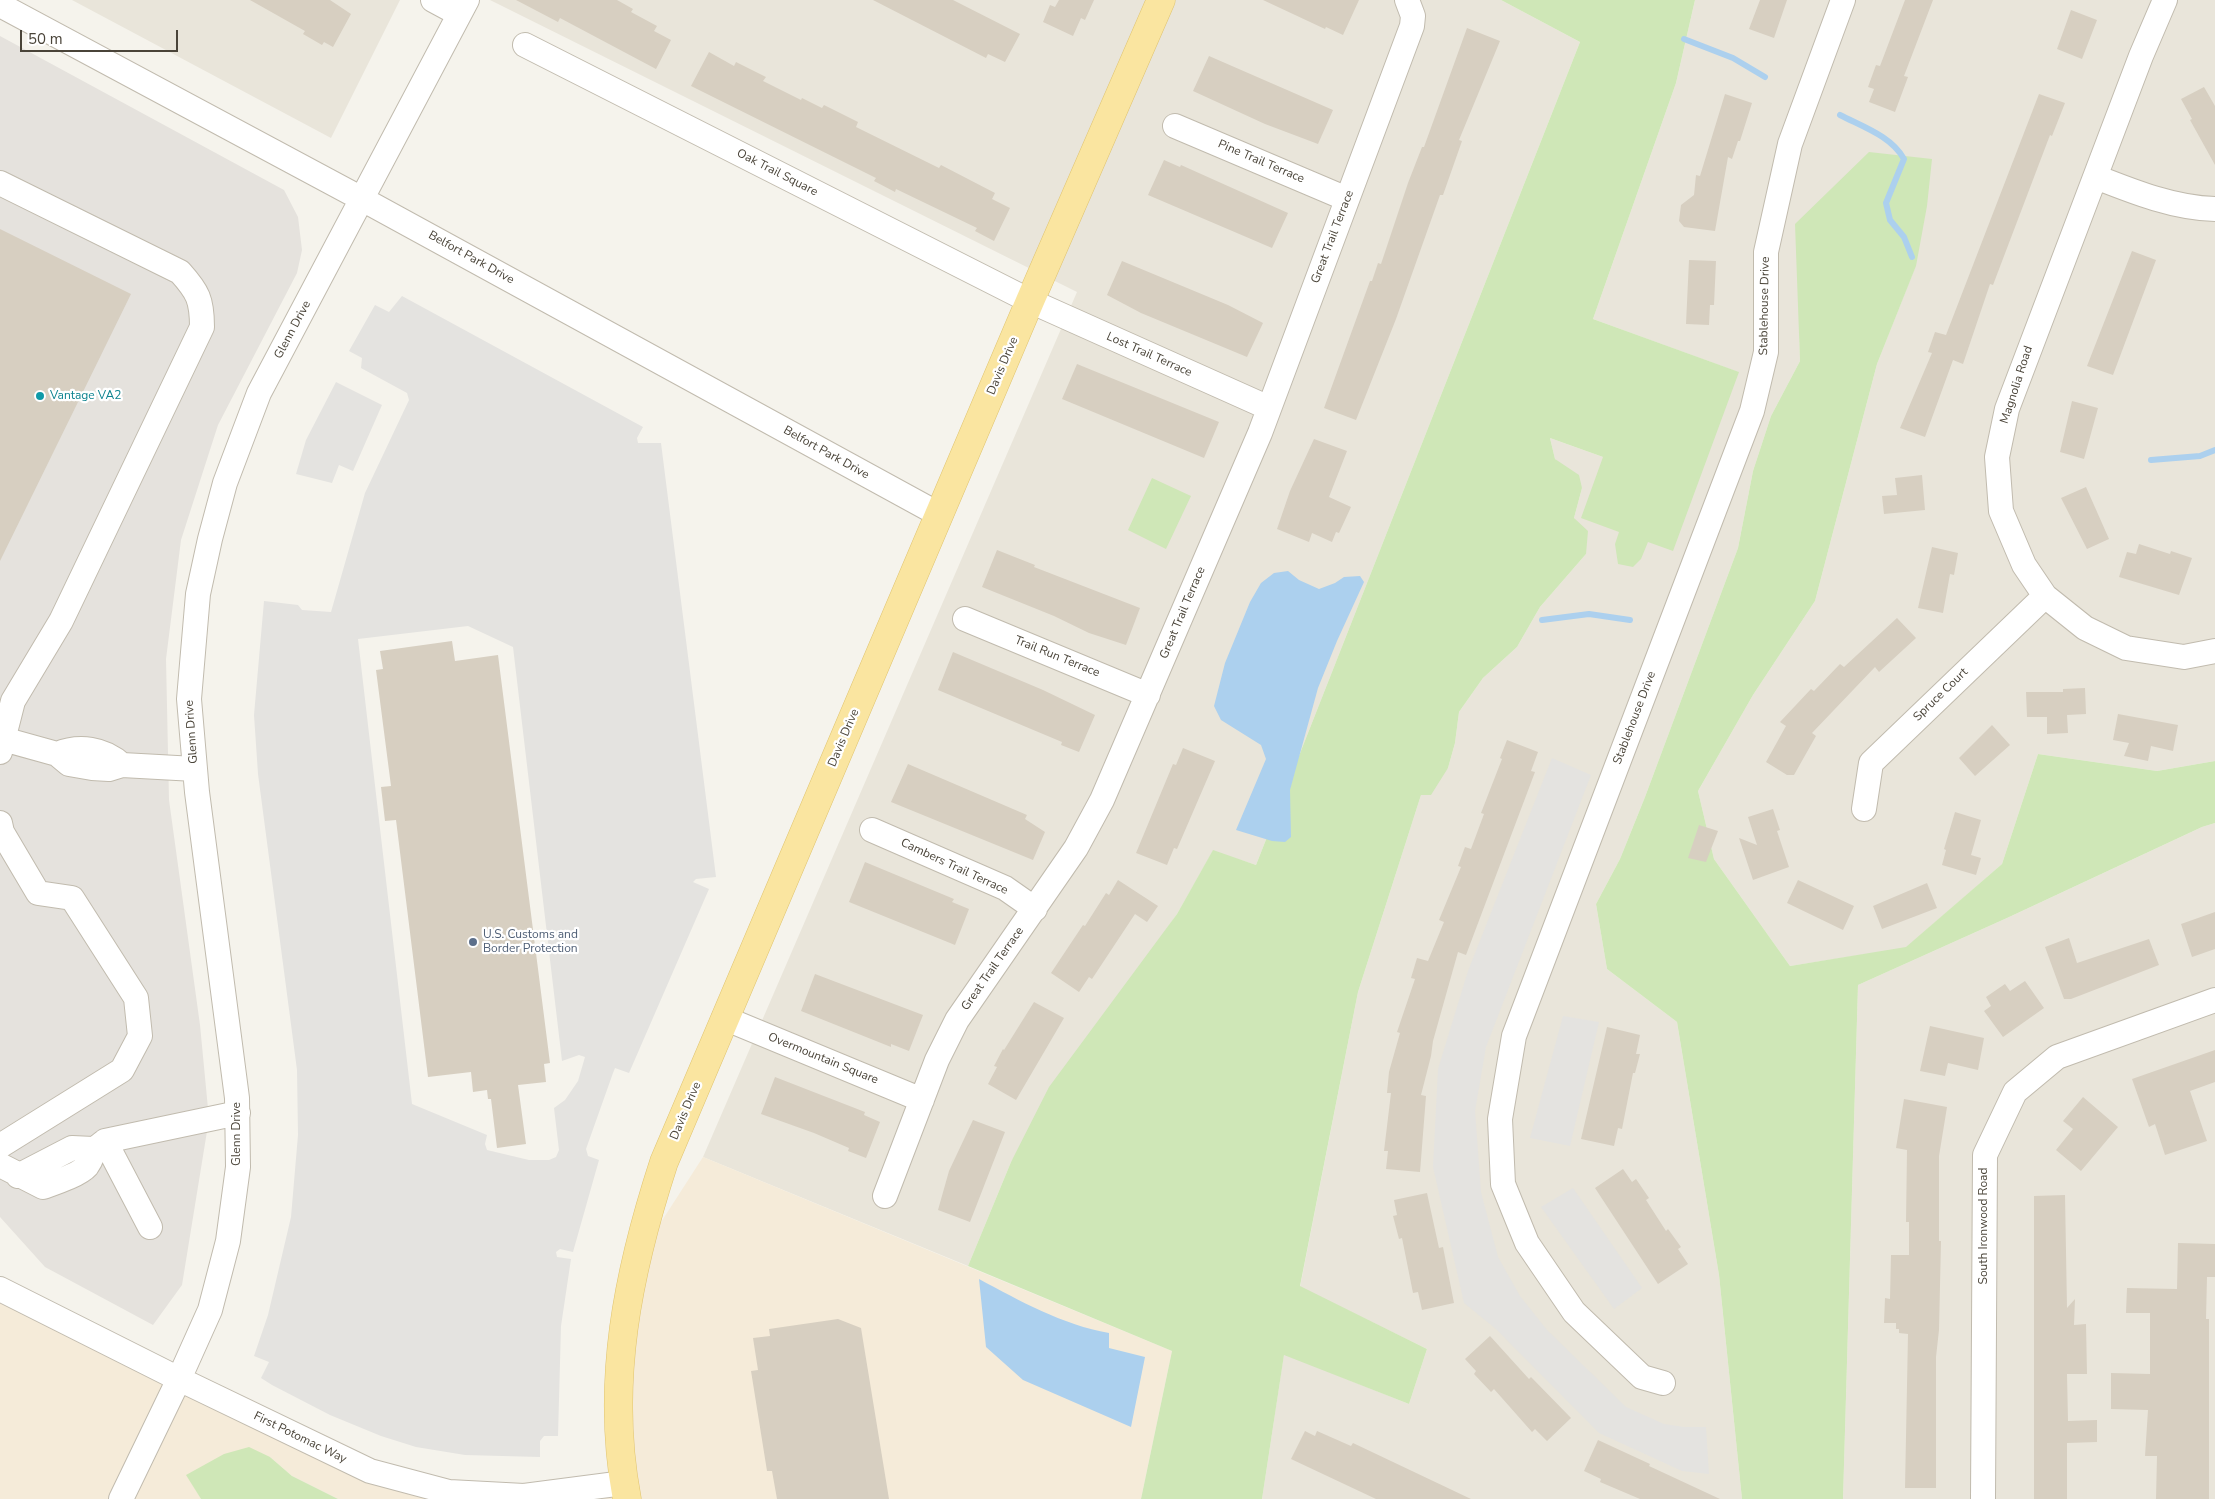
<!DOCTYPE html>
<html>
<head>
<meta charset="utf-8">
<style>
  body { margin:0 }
  #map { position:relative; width:2215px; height:1499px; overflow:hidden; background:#f5f3ec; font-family:"Nunito Sans",sans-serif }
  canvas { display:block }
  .scale { position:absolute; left:20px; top:30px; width:158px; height:22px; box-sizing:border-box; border:2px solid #4a4439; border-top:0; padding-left:6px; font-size:15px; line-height:18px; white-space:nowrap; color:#4a4439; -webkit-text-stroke:4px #fff; paint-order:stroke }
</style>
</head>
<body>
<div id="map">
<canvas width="2215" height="1499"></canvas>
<div class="scale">50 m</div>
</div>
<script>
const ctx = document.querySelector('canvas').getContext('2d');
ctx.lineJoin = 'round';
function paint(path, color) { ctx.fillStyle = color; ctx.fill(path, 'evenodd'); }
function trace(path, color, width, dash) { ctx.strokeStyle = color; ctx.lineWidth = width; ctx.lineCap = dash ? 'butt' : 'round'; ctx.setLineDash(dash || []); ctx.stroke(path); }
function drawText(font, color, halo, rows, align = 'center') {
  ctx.font = font + ' "Nunito Sans",sans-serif'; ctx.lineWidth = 4.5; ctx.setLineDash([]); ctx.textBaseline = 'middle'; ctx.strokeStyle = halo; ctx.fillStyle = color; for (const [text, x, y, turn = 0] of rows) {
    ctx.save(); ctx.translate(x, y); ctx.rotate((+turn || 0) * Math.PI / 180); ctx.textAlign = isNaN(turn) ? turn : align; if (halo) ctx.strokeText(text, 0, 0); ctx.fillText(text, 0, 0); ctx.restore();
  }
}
const residential = new Path2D(`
  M 72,0 L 400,0 L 331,138 Z
  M 490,0 L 1501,0 L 1580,42 L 1256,865 L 1213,851 L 1177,914 L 1011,1162 L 968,1266 L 703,1157 L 1077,292 Z
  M 1695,0 L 2215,0 L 2215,761 L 2157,771 L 2038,754 L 2002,864 L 1906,948 L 1790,966 L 1714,859 L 1698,791 L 1753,695 L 1815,601 L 1877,364 L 1916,265 L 1799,317 L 1800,361 L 1771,416 L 1753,471 L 1738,548 L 1645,797 L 1620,859 L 1596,904 L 1607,969 L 1677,1022 L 1719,1275 L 1742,1499 L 1262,1499 L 1284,1354 L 1409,1404 L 1427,1349 L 1300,1287 L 1358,992 L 1421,795 L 1448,768 L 1455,743 L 1459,712 L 1483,678 L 1517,647 L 1540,607 L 1586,554 L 1574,518 L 1582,488 L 1555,459 L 1550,438 L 1603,457 L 1738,372 L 1593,319 L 1676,83 Z
  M 2215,823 L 2215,1499 L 1843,1499 L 1858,985 L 2007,918 L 2202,827 Z`);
const commercial = new Path2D(`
  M 703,1157 L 1172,1351 L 1141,1499 L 636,1499 L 632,1468 L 632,1389 L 638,1314 L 654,1233 Z
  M 0,1289 L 179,1379 L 449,1492 L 624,1483 L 627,1499 L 338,1499 L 292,1476 L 270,1457 L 187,1475 L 201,1499 L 0,1499 Z`);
const industrial = new Path2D(`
  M 0,36 L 284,190 L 298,217 L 302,250 L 297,273 L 218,425 L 181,540 L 166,659 L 169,800 L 200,1025 L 209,1119 L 182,1285 L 153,1325 L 45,1267 L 0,1217 Z`);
const green = new Path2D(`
  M 1501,0 L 1695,0 L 1676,83 L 1593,319 L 1739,372 L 1673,551 L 1648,542 L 1641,559 L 1633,567 L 1618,564 L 1615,544 L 1619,532 L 1581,518 L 1603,457 L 1550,438 L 1555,459 L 1579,475 L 1582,488 L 1574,518 L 1588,531 L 1586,554 L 1540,607 L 1517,647 L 1483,678 L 1459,712 L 1455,743 L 1448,768 L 1431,795 L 1421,795 L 1358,992 L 1300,1286 L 1427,1349 L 1409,1404 L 1284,1355 L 1262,1499 L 1141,1499 L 1172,1351 L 968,1266 L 1011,1162 L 1049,1087 L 1177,914 L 1213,850 L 1256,865 L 1580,42 Z
  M 1869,152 L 1932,159 L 1927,206 L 1916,266 L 1877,364 L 1815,601 L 1753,695 L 1698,791 L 1714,859 L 1790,966 L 1906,947 L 2002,864 L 2038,754 L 2157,771 L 2215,761 L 2215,823 L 2202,827 L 2007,918 L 1858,985 L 1843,1499 L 1742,1499 L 1719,1275 L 1677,1022 L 1607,969 L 1596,904 L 1620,859 L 1645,797 L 1738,548 L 1753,471 L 1771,416 L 1800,361 L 1795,224 Z
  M 1152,478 L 1191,496 L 1166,549 L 1128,530 Z
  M 249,1447 L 270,1457 L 292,1476 L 338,1499 L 201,1499 L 186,1475 L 224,1454 Z`);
const parking = new Path2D(`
  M 402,296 L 643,427 L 637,438 L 638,443 L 661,443 L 716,877 L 696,879 L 693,882 L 709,889 L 629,1073 L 615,1068 L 613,1073 L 586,1149 L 588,1156 L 599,1160 L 573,1252 L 560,1249 L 556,1252 L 557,1257 L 571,1259 L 561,1326 L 558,1436 L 544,1436 L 540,1441 L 540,1457 L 465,1455 L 416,1447 L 381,1436 L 330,1415 L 272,1385 L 261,1378 L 269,1362 L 254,1356 L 268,1315 L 291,1217 L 298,1135 L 297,1070 L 258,774 L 254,715 L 264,601 L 298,605 L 302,610 L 331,612 L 365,493 L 409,400 L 407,393 L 361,368 L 362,358 L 349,351 L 375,305 L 389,312 ZM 468,626 L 513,647 L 562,1061 L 579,1055 L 585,1057 L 578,1081 L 565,1100 L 554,1108 L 559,1150 L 556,1157 L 549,1160 L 529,1160 L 487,1150 L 485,1144 L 487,1135 L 412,1104 L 358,639 Z
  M 336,382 L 382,405 L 353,471 L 339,465 L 332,483 L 296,474 L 306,440 Z
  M 1552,758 L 1591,775 L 1486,1047 L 1475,1111 L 1481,1192 L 1498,1257 L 1520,1296 L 1547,1330 L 1626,1407 L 1664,1424 L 1684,1427 L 1706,1427 L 1709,1474 L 1682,1471 L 1599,1433 L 1496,1329 L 1464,1303 L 1433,1167 L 1438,1069 L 1468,971 Z
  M 1563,1016 L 1599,1022 L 1570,1146 L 1530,1138 Z
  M 1573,1188 L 1642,1288 L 1614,1309 L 1541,1207 Z`);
const water = new Path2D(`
  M 1288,571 L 1299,580 L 1319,589 L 1335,583 L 1344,577 L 1360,576 L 1364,582 L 1337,641 L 1318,688 L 1290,790 L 1291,837 L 1285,842 L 1272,841 L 1236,830 L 1266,759 L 1261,745 L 1221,720 L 1214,706 L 1225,663 L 1250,602 L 1261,583 L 1274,573 Z
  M 979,1279 C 1020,1301 1063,1325 1109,1333 L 1109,1348 L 1145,1357 L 1131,1427 L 1023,1380 L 986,1347 Z`);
const stream = new Path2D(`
  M 1684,39 L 1733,58 L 1765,77
  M 1840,115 C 1863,127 1891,136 1904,159 L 1886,203 L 1890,220 L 1904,237 L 1912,257
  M 2151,460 L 2200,456 L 2215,450
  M 1542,620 L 1589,614 L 1630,620`);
const building = new Path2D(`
  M 250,0 L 330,0 L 351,14 L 333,47 L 324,42 L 322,45 L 303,34 L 305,31 Z
  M 516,0 L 617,0 L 633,9 L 631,12 L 657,26 L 654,31 L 671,40 L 656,69 L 560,18 L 558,22 Z
  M 873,0 L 953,0 L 1020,34 L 1005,62 L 988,54 L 986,58 Z
  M 1059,0 L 1094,0 L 1085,20 L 1081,18 L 1073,36 L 1043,22 L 1050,5 L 1055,7 Z
  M 1263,0 L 1359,0 L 1343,35 L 1326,27 L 1325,29 Z
  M 1760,0 L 1787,0 L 1774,38 L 1749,29 Z
  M 1905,0 L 1933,0 L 1904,76 L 1908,77 L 1895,112 L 1869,102 L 1874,89 L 1868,87 L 1876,65 L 1880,66 Z
  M 2071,10 L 2097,20 L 2082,59 L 2057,49 Z
  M 1467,28 L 1500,41 L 1459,140 L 1462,141 L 1443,195 L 1440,195 L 1396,319 L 1356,420 L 1324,408 L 1370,281 L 1372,281 L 1378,263 L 1381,264 L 1408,183 L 1422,147 L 1424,147 Z
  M 709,52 L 734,66 L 736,62 L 766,77 L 763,81 L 801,100 L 802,98 L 822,108 L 824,105 L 858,122 L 856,127 L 939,168 L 941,165 L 995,193 L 992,199 L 1010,208 L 994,241 L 975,231 L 977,228 L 896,189 L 895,192 L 874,181 L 876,178 L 691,86 Z
  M 1209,56 L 1333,110 L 1318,144 L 1265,124 L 1193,91 Z
  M 2204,87 L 2215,106 L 2215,165 L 2190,120 L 2192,119 L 2181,99 Z
  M 1725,94 L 1752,103 L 1740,141 L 1738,141 L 1732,159 L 1728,157 L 1715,231 L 1684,227 L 1679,221 L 1681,205 L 1694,195 L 1696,175 L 1700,176 Z
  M 2039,94 L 2065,103 L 2052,136 L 2050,135 L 1993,285 L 1990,284 L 1963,364 L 1953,360 L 1925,437 L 1900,428 L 1932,353 L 1928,352 L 1935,332 L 1946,335 Z
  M 1164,160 L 1180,167 L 1181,165 L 1288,213 L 1272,248 L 1148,195 Z
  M 0,229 L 131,294 L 0,561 Z
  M 2132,251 L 2156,260 L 2113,375 L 2087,366 Z
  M 1689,260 L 1716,261 L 1714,305 L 1710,305 L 1709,325 L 1686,324 Z
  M 1122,261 L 1228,305 L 1263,323 L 1247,357 L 1141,313 L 1107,295 Z
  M 1077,364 L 1219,422 L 1204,458 L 1062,399 Z
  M 2072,401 L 2098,408 L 2084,459 L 2060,452 Z
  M 1314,439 L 1347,451 L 1329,497 L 1351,507 L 1339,533 L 1336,532 L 1332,542 L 1312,533 L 1309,542 L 1277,529 L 1290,491 Z
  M 1922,475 L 1925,510 L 1884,514 L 1882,496 L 1897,495 L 1895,478 Z
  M 2086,487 L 2109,539 L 2087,549 L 2061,498 Z
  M 2139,544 L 2170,554 L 2171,551 L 2192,558 L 2179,595 L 2119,577 L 2127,552 L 2136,554 Z
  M 1932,547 L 1958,553 L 1954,575 L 1950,574 L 1943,613 L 1918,608 Z
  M 997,550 L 1035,565 L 1034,567 L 1140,608 L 1126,645 L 1089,633 L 1054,616 L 982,587 Z
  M 1897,618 L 1916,638 L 1879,672 L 1875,667 L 1812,733 L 1816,736 L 1794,775 L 1787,775 L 1766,762 L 1786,726 L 1780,722 L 1811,689 L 1814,691 L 1840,664 L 1844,667 Z
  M 452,641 L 455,661 L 498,655 L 550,1063 L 544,1064 L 546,1082 L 518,1085 L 526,1144 L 497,1148 L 491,1099 L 488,1099 L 487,1090 L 473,1092 L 471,1072 L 428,1077 L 396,820 L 385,821 L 381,787 L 391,786 L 376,670 L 383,669 L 380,651 Z
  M 953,652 L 1043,690 L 1095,715 L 1079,752 L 1061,745 L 1062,742 L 938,690 Z
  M 2085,688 L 2086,714 L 2067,715 L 2068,733 L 2047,734 L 2047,717 L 2027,717 L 2026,692 L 2063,692 L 2063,689 Z
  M 2118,714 L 2178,725 L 2173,751 L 2151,746 L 2148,761 L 2124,756 L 2129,743 L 2113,740 Z
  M 1992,725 L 2010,745 L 1975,776 L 1959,758 Z
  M 1507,740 L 1538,752 L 1531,771 L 1535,772 L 1466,955 L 1458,952 L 1433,1041 L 1431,1056 L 1421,1095 L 1426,1096 L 1420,1172 L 1386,1169 L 1388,1151 L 1384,1151 L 1391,1093 L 1387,1093 L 1389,1072 L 1400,1033 L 1397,1032 L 1415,979 L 1411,978 L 1417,958 L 1428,961 L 1444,922 L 1439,920 L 1461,867 L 1458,866 L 1465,847 L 1471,849 L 1484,814 L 1481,813 L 1502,759 L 1500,758 Z
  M 1183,748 L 1215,761 L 1177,849 L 1174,848 L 1167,865 L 1136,853 L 1173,764 L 1176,765 Z
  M 908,764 L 1027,815 L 1025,819 L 1045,832 L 1033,860 L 891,802 Z
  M 1773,809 L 1780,830 L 1777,831 L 1789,867 L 1753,880 L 1739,838 L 1757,845 L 1748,817 Z
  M 1955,812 L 1981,820 L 1971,855 L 1981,858 L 1976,875 L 1942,865 L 1946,850 L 1944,849 Z
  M 1699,825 L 1718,831 L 1706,862 L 1688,858 Z
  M 865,862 L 954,899 L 952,902 L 969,909 L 955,945 L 849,902 Z
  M 1118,880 L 1158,906 L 1147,922 L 1135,914 L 1092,979 L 1089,977 L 1079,992 L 1051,973 L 1083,925 L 1085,926 L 1106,893 L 1109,895 Z
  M 1798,880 L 1854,906 L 1843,930 L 1787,903 Z
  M 1927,883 L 1937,908 L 1882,929 L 1873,906 Z
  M 2215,912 L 2215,949 L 2192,957 L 2181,924 Z
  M 2069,938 L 2077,963 L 2149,939 L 2159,965 L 2071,999 L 2064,999 L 2045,947 Z
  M 815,974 L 923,1015 L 909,1051 L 891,1044 L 891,1047 L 801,1011 Z
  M 2025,981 L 2044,1008 L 2003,1037 L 1984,1011 L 1991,1006 L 1986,997 L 2005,984 L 2010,991 Z
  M 1034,1002 L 1064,1018 L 1016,1100 L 988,1084 L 997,1067 L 994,1066 L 1003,1049 L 1004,1050 Z
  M 1930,1026 L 1984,1038 L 1978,1070 L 1948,1063 L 1945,1076 L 1920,1071 Z
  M 1607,1027 L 1640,1035 L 1636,1054 L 1640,1054 L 1635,1073 L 1633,1073 L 1622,1129 L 1618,1128 L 1614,1146 L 1581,1139 Z
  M 2215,1050 L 2215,1082 L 2190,1091 L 2207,1141 L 2165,1155 L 2155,1124 L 2149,1127 L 2132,1079 Z
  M 775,1077 L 865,1112 L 864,1115 L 880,1122 L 866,1158 L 848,1151 L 849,1148 L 814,1133 L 761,1114 Z
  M 2083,1097 L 2118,1127 L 2081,1171 L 2056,1150 L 2073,1129 L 2063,1121 Z
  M 1904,1099 L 1947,1107 L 1939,1156 L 1939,1241 L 1941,1241 L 1939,1330 L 1936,1357 L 1936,1488 L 1905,1488 L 1908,1334 L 1899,1333 L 1899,1329 L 1896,1329 L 1896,1323 L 1884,1323 L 1885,1298 L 1890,1299 L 1891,1255 L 1909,1255 L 1909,1222 L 1906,1222 L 1907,1150 L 1896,1148 Z
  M 973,1120 L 1005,1132 L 970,1222 L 938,1210 L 949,1171 Z
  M 1623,1169 L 1632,1182 L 1636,1179 L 1649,1198 L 1646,1200 L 1666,1231 L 1668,1229 L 1681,1247 L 1678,1249 L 1688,1264 L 1658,1284 L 1595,1188 Z
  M 1427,1193 L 1439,1248 L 1443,1247 L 1454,1303 L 1422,1310 L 1418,1292 L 1413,1293 L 1402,1238 L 1399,1239 L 1393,1216 L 1397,1215 L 1394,1200 Z
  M 2065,1195 L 2067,1308 L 2075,1299 L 2074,1325 L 2086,1324 L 2087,1374 L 2067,1374 L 2068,1421 L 2097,1420 L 2097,1442 L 2067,1443 L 2067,1499 L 2034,1499 L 2034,1196 Z
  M 2178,1243 L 2215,1244 L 2215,1277 L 2207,1277 L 2206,1319 L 2209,1319 L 2209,1499 L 2156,1499 L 2157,1456 L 2145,1456 L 2148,1410 L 2111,1409 L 2111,1373 L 2150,1374 L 2150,1313 L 2126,1313 L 2127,1288 L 2177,1289 Z
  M 838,1319 L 861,1328 L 889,1499 L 777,1499 L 772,1471 L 767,1471 L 751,1371 L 758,1370 L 753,1338 L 770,1336 L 769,1329 Z
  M 1490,1336 L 1529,1379 L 1531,1377 L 1571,1418 L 1547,1441 L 1535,1429 L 1532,1432 L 1494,1389 L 1491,1392 L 1474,1374 L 1476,1371 L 1465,1359 Z
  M 1305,1431 L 1315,1436 L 1317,1431 L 1351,1446 L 1353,1443 L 1471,1499 L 1376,1499 L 1291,1459 Z
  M 1598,1440 L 1650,1464 L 1649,1466 L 1720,1499 L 1640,1499 L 1600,1482 L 1601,1479 L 1584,1471 Z`);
const minor = new Path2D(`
  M 433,0 L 459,14
  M 2165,0 L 2141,56 L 2007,409 L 1997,457 L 2001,511 L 2024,565 L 2045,596 L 2085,628 L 2126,648 L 2184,657 L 2215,651
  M 0,5 L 362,199 L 940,515
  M 525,45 L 1030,301 L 1269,408
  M 1175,126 L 1347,199
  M 2096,177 C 2134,192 2174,208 2215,209
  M 0,183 L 180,272 C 198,292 202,300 202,327 L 61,621 L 13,701 L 0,752
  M 965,619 L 1148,695
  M 3,739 L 57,754 L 69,764 L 92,768 L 109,769 L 122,765 L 195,769
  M 57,754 C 79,745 104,748 122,765
  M 1864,809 L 1871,763 L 2045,596
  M 0,823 L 2,832 L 38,893 L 72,898 L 136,998 L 140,1036 L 122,1070 L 0,1146
  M 872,830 L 1005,888 L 1035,909
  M 724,1018 L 922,1100
  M 105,1141 L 150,1227
  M 0,1165 L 43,1187 C 54,1183 79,1175 87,1166 C 96,1154 88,1153 105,1141 L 238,1113
  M 18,1176 L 72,1148 L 93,1149
  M 885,1196 L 937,1060 L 957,1020 L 1076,848 L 1102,800 L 1260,433 L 1412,26 L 1413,16 L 1407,0
  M 0,1289 L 179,1379 L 370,1471 L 449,1492 L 524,1496 L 624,1483
  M 1663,1383 L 1642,1377 L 1574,1312 L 1527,1243 L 1503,1184 L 1500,1119 L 1514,1036 L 1752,411 L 1766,352 L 1766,252 L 1790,144 L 1843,0
  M 121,1499 L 179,1379 L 210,1310 L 228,1241 L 238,1167 L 237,1098 L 197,792 L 189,699 L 198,594 L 210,539 L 225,483 L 259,393 L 467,0
  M 1983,1499 L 1985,1155 L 2015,1092 L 2057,1057 L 2215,1000`);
const major = new Path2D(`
  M 627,1499 C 605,1383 628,1272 664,1162 L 1030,301 L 1161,0`);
const markers = [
  [40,396,5,"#0f9aa8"],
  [473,942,5,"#5c6f8a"]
];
const streetNames = [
  ["Pine Trail Terrace",1261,162,23],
  ["Oak Trail Square",777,173,27],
  ["Great Trail Terrace",1333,237,-69],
  ["Belfort Park Drive",471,258,29],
  ["Stablehouse Drive",1765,306,-89],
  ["Glenn Drive",293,330,-62],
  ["Lost Trail Terrace",1149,355,24],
  ["Davis Drive",1003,366,-67],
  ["Magnolia Road",2017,385,-72],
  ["Belfort Park Drive",826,453,29],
  ["Great Trail Terrace",1183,613,-67],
  ["Trail Run Terrace",1057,657,22],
  ["Spruce Court",1941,695,-44],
  ["Stablehouse Drive",1635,718,-69],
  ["Glenn Drive",192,732,-94],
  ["Davis Drive",844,738,-67],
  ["Cambers Trail Terrace",954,867,25],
  ["Great Trail Terrace",993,969,-55],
  ["Overmountain Square",823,1059,22],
  ["Davis Drive",686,1111,-67],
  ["Glenn Drive",237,1134,-90],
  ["South Ironwood Road",1984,1226,-90],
  ["First Potomac Way",300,1438,26]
];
const cultureNames = [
  ["Vantage VA2",50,396]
];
const serviceNames = [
  ["U.S. Customs and",483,935],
  ["Border Protection",483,949]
];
paint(residential, '#e9e5da');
paint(commercial, '#f5ebd9');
paint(industrial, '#e5e2dd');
paint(green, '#cfe7b7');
paint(parking, '#e4e3e0');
paint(water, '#acd0ee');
trace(stream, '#acd0ee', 6);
paint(building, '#d7cfc1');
trace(minor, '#c1bbae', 26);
trace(major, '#e0c46f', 29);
trace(minor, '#fff', 24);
trace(major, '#fae5a0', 28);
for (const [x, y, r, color] of markers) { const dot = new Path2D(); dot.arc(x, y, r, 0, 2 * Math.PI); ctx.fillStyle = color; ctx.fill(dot); trace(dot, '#fff', 2); }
drawText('12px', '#4a4439', '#fff', streetNames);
drawText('12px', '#0d838f', '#fff', cultureNames, 'left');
drawText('12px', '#4e5e75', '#fff', serviceNames, 'left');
</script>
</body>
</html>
